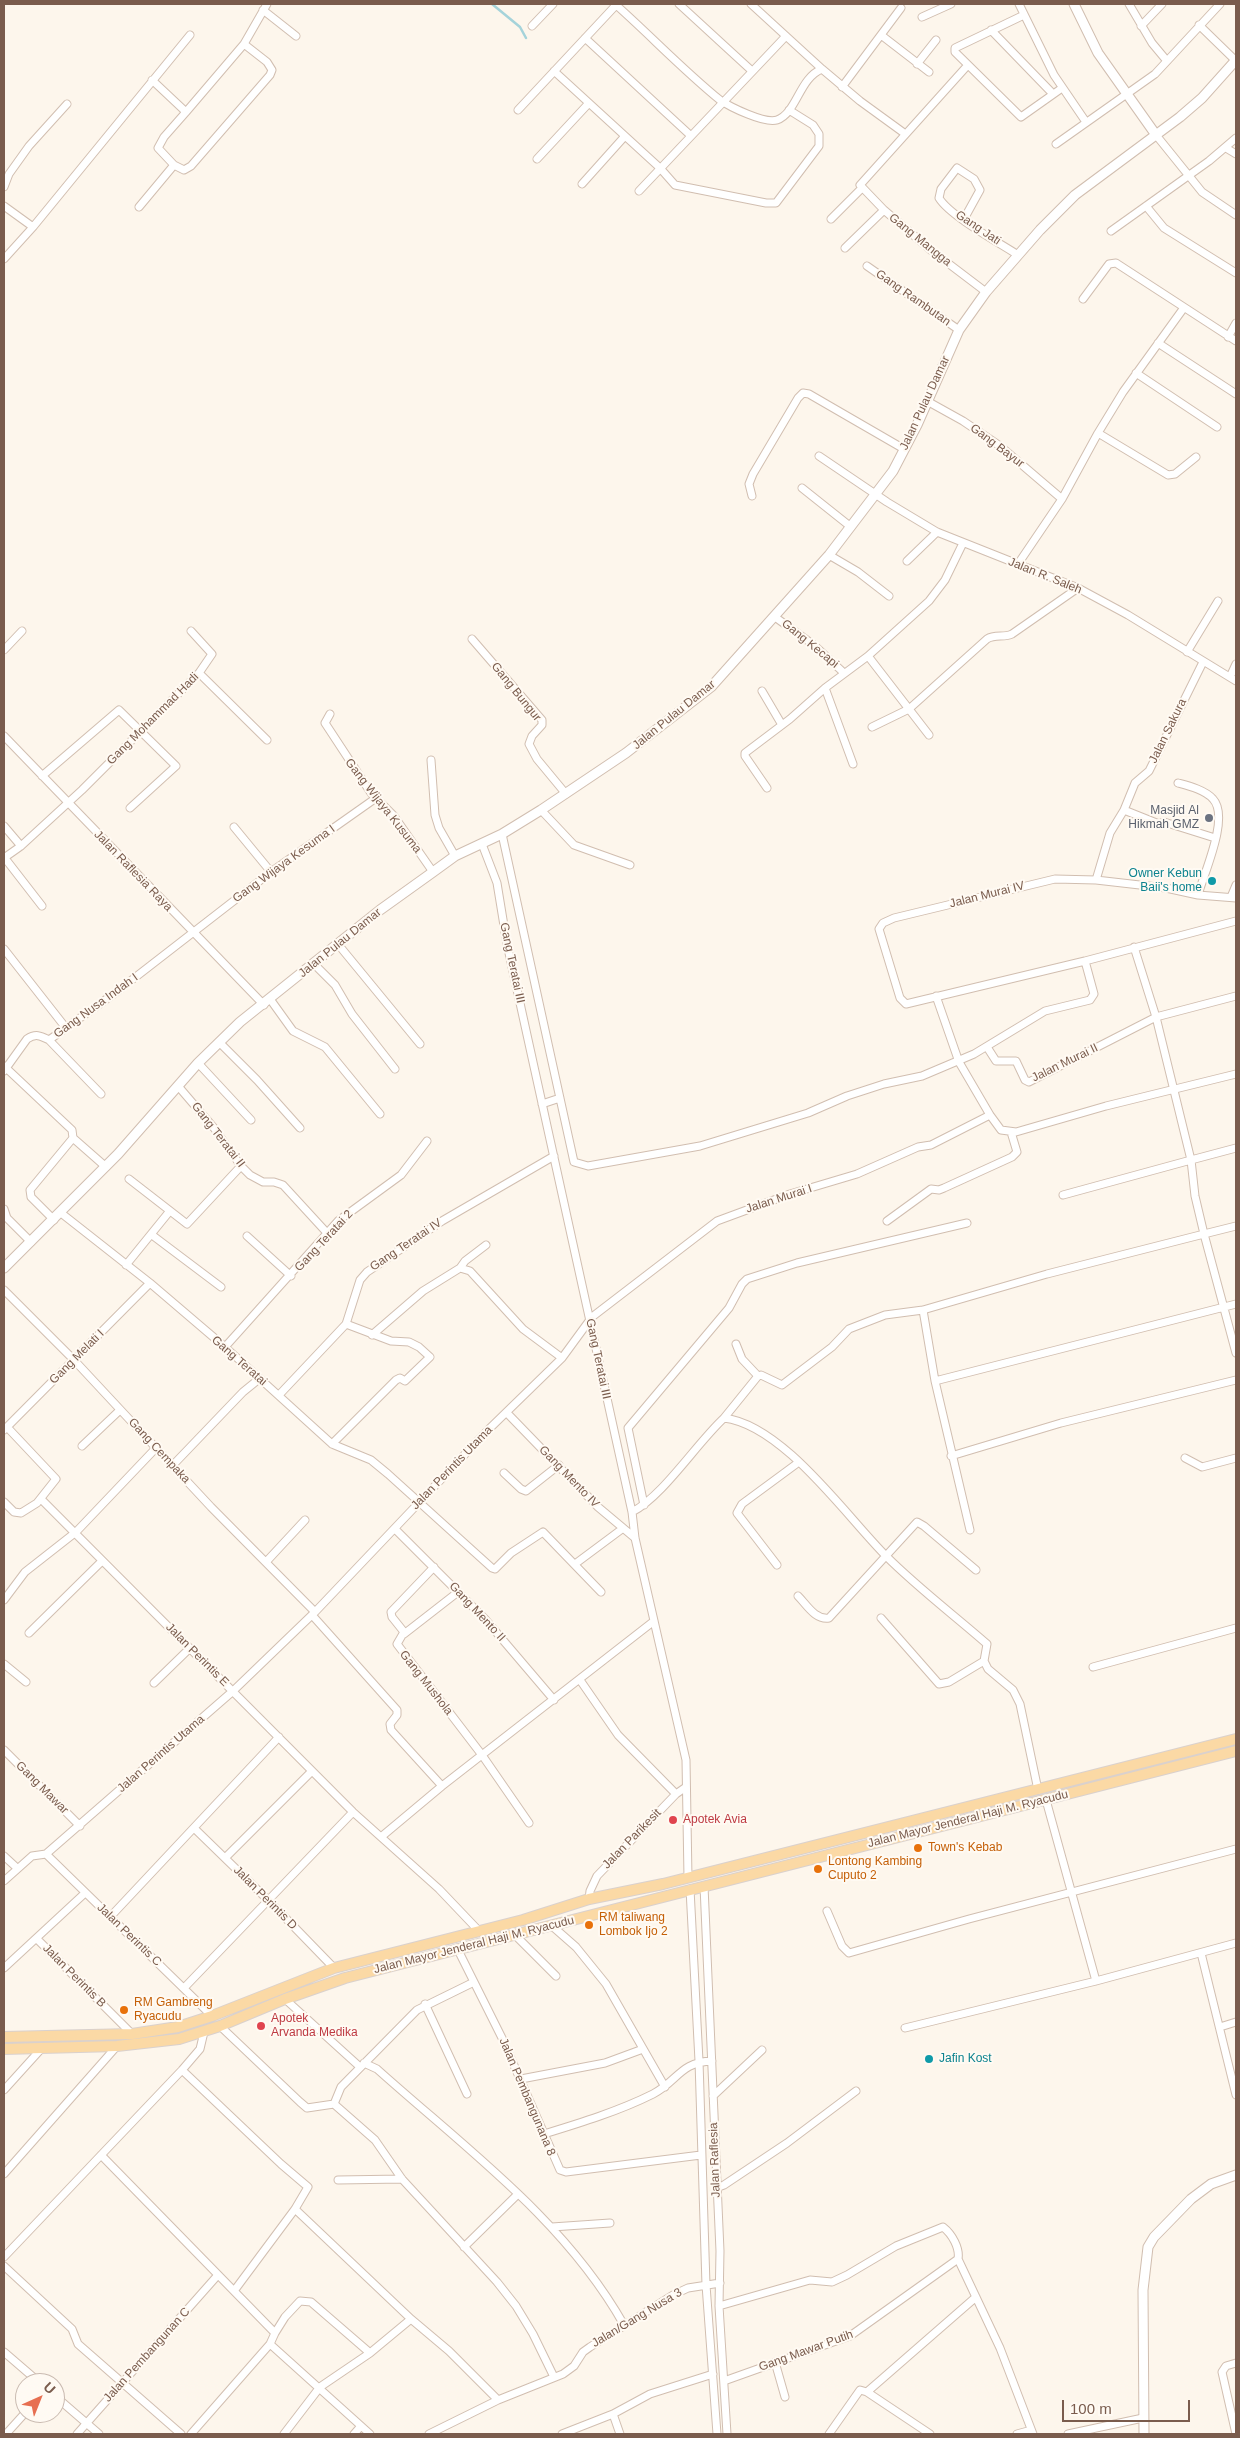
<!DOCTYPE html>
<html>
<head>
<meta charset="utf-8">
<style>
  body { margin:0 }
  #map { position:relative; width:1240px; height:2438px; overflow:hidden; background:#fdf6ec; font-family:Arial,sans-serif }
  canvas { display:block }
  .frame { position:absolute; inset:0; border:5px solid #7a5c4d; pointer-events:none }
  .north { position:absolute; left:15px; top:2373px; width:50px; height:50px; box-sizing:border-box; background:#fffaf3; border:1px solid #cabbb1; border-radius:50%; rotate:44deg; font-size:14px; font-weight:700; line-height:20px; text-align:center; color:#7a5c4d }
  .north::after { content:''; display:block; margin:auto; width:18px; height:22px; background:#e76f51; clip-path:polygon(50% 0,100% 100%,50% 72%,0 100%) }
  .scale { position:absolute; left:1062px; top:2400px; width:128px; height:22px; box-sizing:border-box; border:2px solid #7a5c4d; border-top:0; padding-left:6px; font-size:15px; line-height:18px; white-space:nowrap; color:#7a5c4d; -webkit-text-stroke:4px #fffaf3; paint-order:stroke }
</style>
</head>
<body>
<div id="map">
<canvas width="1240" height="2438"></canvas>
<div class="frame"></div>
<div class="north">U</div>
<div class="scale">100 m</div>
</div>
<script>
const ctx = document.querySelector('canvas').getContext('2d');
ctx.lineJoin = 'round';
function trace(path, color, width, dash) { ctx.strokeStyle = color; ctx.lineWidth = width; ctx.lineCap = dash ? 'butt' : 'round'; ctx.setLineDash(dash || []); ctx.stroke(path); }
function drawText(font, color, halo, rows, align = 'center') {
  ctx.font = font + ' Arial,sans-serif'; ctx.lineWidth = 4; ctx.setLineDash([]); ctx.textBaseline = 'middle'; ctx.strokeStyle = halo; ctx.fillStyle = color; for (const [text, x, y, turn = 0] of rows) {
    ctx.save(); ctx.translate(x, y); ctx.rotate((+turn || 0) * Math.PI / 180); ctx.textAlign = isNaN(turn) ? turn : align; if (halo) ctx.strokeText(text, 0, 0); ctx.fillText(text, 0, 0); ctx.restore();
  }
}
const stream = new Path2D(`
  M 492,4 L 520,27 L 526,38`);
const minor = new Path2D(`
  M 615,4 C 650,35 683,70 720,100 C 730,107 765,124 777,120 C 797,113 799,78 822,69 L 860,101 L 904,133
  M 679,4 L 752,71
  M 751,4 L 822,69
  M 1019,4 L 1054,75 L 1086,122
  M 1129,4 L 1152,43 L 1167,61
  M 263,10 L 296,36
  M 1024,15 L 955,48 L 955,52 L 1021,117 L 1062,88
  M 922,17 L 951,4
  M 1199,25 L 1236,61
  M 532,26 L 553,4
  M 1141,26 L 1162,4
  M 991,30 L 1053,94
  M 881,35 L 929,72
  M 585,38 L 690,135
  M 917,64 L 936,40
  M 967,66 L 860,185 L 884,210 L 932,251 L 986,292
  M 554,71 L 660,168 L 675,185 L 766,203 L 776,203 L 819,146 L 819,134 L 813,125 L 789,110
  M 152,80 L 186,112 L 244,44 L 267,4
  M 842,87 L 901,8
  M 518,110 L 617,4
  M 186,112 L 164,137 L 158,148 L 174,165 L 184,170 L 191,166 L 270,75 L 272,70 L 267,62 L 244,44
  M 1156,135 L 1202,192 L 1236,215
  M 1056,144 L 1155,74 L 1220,4
  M 1226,148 L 1236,154
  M 537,159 L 589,103
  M 582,184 L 625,136
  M 4,187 L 9,174 L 29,146 L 67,104
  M 639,191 L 786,36
  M 4,206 L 33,227
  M 1146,206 L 1164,228 L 1236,273
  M 139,207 L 174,165
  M 831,219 L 862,188
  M 964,219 L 980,190 L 974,179 L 957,168 L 941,189 L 939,198 C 950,216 998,242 1018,255
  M 1111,231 L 1209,161 L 1236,138
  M 845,248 L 884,210
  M 4,259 L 33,227 L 190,35
  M 867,266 L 959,330
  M 1083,299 L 1109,264 L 1116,263 L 1236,341
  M 1228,337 L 1236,323
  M 1158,343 L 1236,394
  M 1136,373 L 1217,427
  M 927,401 L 963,421 L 1000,446 L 1062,499
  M 1098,433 L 1168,475 L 1175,474 L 1196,457
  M 819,456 L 887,502 L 937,532 L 1078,588 L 1128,615 L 1236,681
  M 802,488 L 851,527
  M 752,496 L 749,484 L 753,474 L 798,398 L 803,393 L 809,394 L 904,449
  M 829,555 L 858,572 L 889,596
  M 907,561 L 937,532
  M 1018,564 L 1062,499 L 1098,433 L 1123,392 L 1183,309
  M 775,617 L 815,646 L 844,673
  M 472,639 L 542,720 L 542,725 L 532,736 L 529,744 L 537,759 L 566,794
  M 4,650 L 22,631
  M 1187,652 L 1218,601
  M 868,656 L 929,735
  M 199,673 L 267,740
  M 1230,677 L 1236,664
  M 825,688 L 853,764
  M 762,691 L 782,725
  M 330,714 L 325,723 L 371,793 L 394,816 L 433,872
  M 872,727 L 909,709 L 987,639 C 995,634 1004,638 1012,634 L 1078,588
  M 4,736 L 264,1005
  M 431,760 L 435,815 L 439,828 L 455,856
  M 42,776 L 119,710 L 176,766 L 130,808
  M 1178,783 C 1189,786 1205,790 1213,799 C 1230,817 1204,873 1198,895
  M 767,788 L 745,756 L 745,753 L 790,719 L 825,688 L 868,656 L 929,601 L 945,580 L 963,543
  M 541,810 L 574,845 L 630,865
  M 1124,810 L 1159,824 L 1164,822 L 1215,838
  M 4,826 L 21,846
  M 234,827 L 271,872
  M 502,834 L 574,1162 L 588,1166 L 700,1146 L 808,1113 L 847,1096 L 884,1084 L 922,1076 L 974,1054 L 1045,1011 L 1090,1000 L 1094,994 L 1085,961
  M 482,844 L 497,883 L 507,944 L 632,1512 L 635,1538 L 686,1760 L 688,1878
  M 4,857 L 42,906
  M 4,858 L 21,846 L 82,790 L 199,673 L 212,654 L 191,631
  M 1096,880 L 1110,833 L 1124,810 L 1135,783 L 1149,771 L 1203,662
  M 1231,897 L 1236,885
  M 1236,898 L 1198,895 L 1166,888 L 1096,880 L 1055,879 L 894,918 L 883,923 L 879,929 L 900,998 L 906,1004 L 1085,961 L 1236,921
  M 337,943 L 420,1044
  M 4,949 L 66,1028
  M 314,964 L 335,985 L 352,1014 L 395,1069
  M 936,996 L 959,1062 L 990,1115 L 1001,1130 L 1016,1132 L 1106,1106 L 1236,1074
  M 270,999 L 293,1031 L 325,1047 L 380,1114
  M 49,1040 L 101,1094
  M 219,1042 L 257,1080 L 300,1128
  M 987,1047 L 996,1061 L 1016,1061 L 1025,1080 L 1029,1082 L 1156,1017 L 1236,996
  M 198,1063 L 251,1120
  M 4,1066 L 72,1130 L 73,1138 L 106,1167
  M 4,1071 L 27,1039 C 36,1033 41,1036 49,1040 L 115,993 L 271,872 L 376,798
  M 178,1086 L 214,1128 L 241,1166 L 250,1175 L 263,1182 L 274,1182 L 283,1185 L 328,1234
  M 542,1104 L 560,1098
  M 129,1179 L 187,1224 L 241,1166
  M 1063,1195 L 1191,1160 L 1156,1017 L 1134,947
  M 4,1209 L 7,1218 L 31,1242
  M 61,1213 L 150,1283 L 225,1347 L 332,1444 L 371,1460 L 388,1474 L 492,1568 L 495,1569 L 511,1553 L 543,1532 L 601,1592
  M 54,1220 L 31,1197 L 30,1190 L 73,1138
  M 887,1221 L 931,1189 L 939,1190 L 944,1188 L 1012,1157 L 1017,1152 L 1011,1132
  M 1236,1226 L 1204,1234 L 1236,1353
  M 152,1235 L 221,1287
  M 247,1236 L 291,1276
  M 126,1265 L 169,1212
  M 460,1268 L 470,1271 L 523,1329 L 562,1358
  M 4,1290 L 74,1360 L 211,1507 L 315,1612
  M 923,1310 L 935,1381 L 1236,1304
  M 372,1335 L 423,1291 L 460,1268 L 465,1261 L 486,1245
  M 736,1344 L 742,1359 L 758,1376 L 761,1375 L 782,1385 L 832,1347 L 849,1329 L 885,1315 L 923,1310 L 1047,1274 L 1204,1234 L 1195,1196 L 1191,1160 L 1236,1148
  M 225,1347 L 338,1221 L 401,1175 L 427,1141
  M 935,1381 L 970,1530
  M 279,1395 L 346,1324 L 360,1280 L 367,1272 L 442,1221 L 554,1156
  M 507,1413 L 598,1507 L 635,1538
  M 724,1418 L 758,1376
  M 4,1430 L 150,1283
  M 332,1444 L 396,1380 L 400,1378 L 405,1381 L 430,1357 L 419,1347 L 409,1342 L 391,1341 L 346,1324
  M 82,1446 L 120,1410
  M 951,1456 L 1061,1423 L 1236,1380
  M 1185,1458 L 1202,1467 L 1236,1458
  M 173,1465 L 243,1392 L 259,1379
  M 504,1473 L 521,1489 L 526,1491 L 559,1465
  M 41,1499 L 353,1812 L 439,1889 L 479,1931
  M 4,1502 L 14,1512 L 21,1513 L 37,1503 L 56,1479 L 7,1427
  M 644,1505 L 628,1428 L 729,1308 L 742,1284 L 747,1279 L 797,1263 L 967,1223
  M 632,1512 C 663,1496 696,1444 724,1418 C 783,1425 846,1516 886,1556 C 918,1588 954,1615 987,1644 L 984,1661 L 988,1669 L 1013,1690 L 1020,1704 L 1038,1790
  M 395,1529 L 485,1619 L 554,1700
  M 266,1562 L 305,1520
  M 575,1564 L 622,1529
  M 777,1565 L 737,1513 L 742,1504 L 799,1462
  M 434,1567 L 391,1612 L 392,1617 L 404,1632 L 397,1644 L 482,1755 L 529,1823
  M 798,1596 C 807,1605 815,1620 829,1618 L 917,1522 L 924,1526 L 976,1570
  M 4,1600 L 25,1572 L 76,1532 L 156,1448
  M 312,1615 L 397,1710 L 397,1715 L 390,1724 L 391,1730 L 442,1786
  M 881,1618 L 939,1684 L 949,1682 L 984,1661
  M 29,1633 L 102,1561
  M 404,1634 L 458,1592
  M 4,1664 L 26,1682
  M 1093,1667 L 1236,1628
  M 580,1680 L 618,1735 L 676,1794
  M 154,1683 L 190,1648
  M 4,1750 L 80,1826
  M 1046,1800 L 1096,1981
  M 195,1829 L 269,1901 L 334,1968
  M 381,1837 L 442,1786 L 654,1621
  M 46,1854 L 212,2016
  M 4,1856 L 17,1868
  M 225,1858 L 312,1771
  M 4,1881 L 32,1856 L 46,1854 L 233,1691 L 315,1612 L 488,1430 L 562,1358 L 592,1317 L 717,1221 L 790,1194 L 857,1174 L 918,1147 L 931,1145 L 990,1115
  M 704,1886 L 720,2251 L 719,2306 L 727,2434
  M 690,1889 L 699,2061 L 706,2285 L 717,2434
  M 589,1899 L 590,1891 L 597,1876 L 676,1794 L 686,1787
  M 827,1911 L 842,1946 L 849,1953 L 969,1919 L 1236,1849
  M 111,1916 L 279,1737
  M 551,1925 L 576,1947 L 606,1984 L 665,2087
  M 514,1934 L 556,1976
  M 37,1939 L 132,2034
  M 457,1948 L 502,2038 L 560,2170 L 566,2172 L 701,2155
  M 1201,1953 L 1236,2095
  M 4,1968 L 85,1893
  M 184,1988 L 353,1812
  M 285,1999 L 360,2067
  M 425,2004 L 467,2094
  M 220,2026 L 300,2102 L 307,2108 L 334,2104 L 375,2140 L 402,2179 L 497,2282 L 516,2306 L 533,2334 L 554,2377
  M 1220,2027 L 1236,2022
  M 905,2028 L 1096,1981 L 1236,1943
  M 364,2063 L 377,2069 C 465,2148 565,2220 624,2325
  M 182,2070 L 281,2164 L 308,2187 L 295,2209 L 234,2291
  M 521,2079 L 605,2063 L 643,2049
  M 4,2090 L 42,2048
  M 713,2096 L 762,2050
  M 334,2104 L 341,2087 L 417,2010 L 474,1982
  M 544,2134 C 580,2123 619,2111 653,2094 C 678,2081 680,2062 712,2061
  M 101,2155 L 275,2333 L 270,2344 L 370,2434
  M 4,2174 L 117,2046
  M 338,2180 L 402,2179
  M 716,2188 L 724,2185 L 787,2143 L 856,2091
  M 552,2227 L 610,2223
  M 464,2247 L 518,2194
  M 4,2257 L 182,2070 L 200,2049 L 204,2032
  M 4,2266 L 72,2329 L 78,2344 L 181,2434
  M 719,2306 L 810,2280 L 832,2282 L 847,2275 L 896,2246 L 943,2227 C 952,2234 960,2248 958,2259 L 1000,2348 L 1033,2434
  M 411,2319 L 449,2351 L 498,2400
  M 275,2333 L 285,2317 L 300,2301 L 311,2302 L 370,2353
  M 4,2352 L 40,2383
  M 775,2362 L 785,2397
  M 724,2381 L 850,2336 L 958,2259
  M 867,2392 L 976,2297
  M 55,2396 L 99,2434
  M 613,2414 L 620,2434
  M 6,2434 L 25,2413
  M 77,2434 L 217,2276
  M 191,2434 L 270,2344
  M 284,2434 L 320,2387 L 370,2353 L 411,2319 L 295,2209
  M 354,2434 L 361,2426
  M 429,2434 L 498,2400 L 563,2374 L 574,2366 L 583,2352 L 590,2347 L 673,2295 L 688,2288 L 720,2283
  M 562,2434 L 613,2414 L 650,2394 L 713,2374
  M 829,2434 L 860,2390 L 867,2392 L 930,2434
  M 1017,2434 L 1028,2431 L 1033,2434
  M 1068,2434 L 1143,2418
  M 1236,2434 L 1222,2372 L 1226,2366 L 1236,2363`);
const tertiary = new Path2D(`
  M 1074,4 L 1098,53 L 1156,135
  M 4,1268 L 118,1154 L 198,1063 L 240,1022 L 380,910 L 433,872 L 455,856 L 502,834 L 541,810 L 626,753 L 711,687 L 829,555 L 893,471 L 917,425 L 959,330 L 986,292 L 1040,230 L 1075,195 L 1180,117 L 1202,98 L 1236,60
  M 1144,2434 L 1143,2290 L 1148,2247 L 1154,2237 L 1191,2199 L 1211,2184 L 1236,2175`);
const primary = new Path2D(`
  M 4,2037 L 132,2034 L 178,2027 L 212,2016 L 334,1968 L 523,1920 L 589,1899 L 663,1884 L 1236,1739
  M 4,2049 L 117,2046 L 179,2039 L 220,2026 L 285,1999 L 345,1978 L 1236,1751`);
const markers = [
  [1209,818,5,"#6b7280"],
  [1212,881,5,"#0f9aa8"],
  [673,1820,5,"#e0444e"],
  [918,1848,5,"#e8710a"],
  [818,1869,5,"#e8710a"],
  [589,1925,5,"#e8710a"],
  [124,2010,5,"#e8710a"],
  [261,2026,5,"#e0444e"],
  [929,2059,5,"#0f9aa8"]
];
const streetNames = [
  ["Gang Jati",978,228,34],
  ["Gang Mangga",920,240,39],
  ["Gang Rambutan",913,298,35],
  ["Jalan Pulau Damar",925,403,-65],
  ["Gang Bayur",997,446,37],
  ["Jalan R. Saleh",1045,576,22],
  ["Gang Kecapi",810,644,39],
  ["Gang Bungur",516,692,51],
  ["Jalan Pulau Damar",674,715,-39],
  ["Gang Mohammad Hadi",153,719,-45],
  ["Jalan Sakura",1168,731,-64],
  ["Gang Wijaya Kusuma",383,806,52],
  ["Gang Wijaya Kesuma I",284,864,-36],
  ["Jalan Raflesia Raya",133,871,46],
  ["Jalan Murai IV",987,895,-14],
  ["Jalan Pulau Damar",340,943,-39],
  ["Gang Teratai III",512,963,78],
  ["Gang Nusa Indah I",96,1006,-36],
  ["Jalan Murai II",1065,1063,-26],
  ["Gang Teratai II",218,1135,52],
  ["Jalan Murai I",779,1199,-18],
  ["Gang Teratai 2",324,1241,-47],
  ["Gang Teratai IV",406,1245,-34],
  ["Gang Melati I",77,1357,-45],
  ["Gang Teratai III",598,1359,78],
  ["Gang Teratai",239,1361,41],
  ["Gang Cempaka",159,1451,47],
  ["Jalan Perintis Utama",452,1468,-46],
  ["Gang Mento IV",569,1477,46],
  ["Gang Mento II",477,1612,47],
  ["Jalan Perintis E",197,1655,45],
  ["Gang Mushola",426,1683,52],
  ["Jalan Perintis Utama",161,1754,-41],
  ["Gang Mawar",42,1788,45],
  ["Jalan Mayor Jenderal Haji M. Ryacudu",968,1819,-14],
  ["Jalan Parikesit",632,1839,-46],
  ["Jalan Perintis D",265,1898,45],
  ["Jalan Perintis C",129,1935,44],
  ["Jalan Mayor Jenderal Haji M. Ryacudu",474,1945,-14],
  ["Jalan Perintis B",74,1976,45],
  ["Jalan Pembangunana 8",527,2097,67],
  ["Jalan Raflesia",715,2160,-92],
  ["Jalan/Gang Nusa 3",637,2318,-31],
  ["Gang Mawar Putih",806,2351,-20],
  ["Jalan Pembangunan C",147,2355,-48]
];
const worshipNames = [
  ["Masjid Al",1199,811],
  ["Hikmah GMZ",1199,825]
];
const cultureNames = [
  ["Owner Kebun",1202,874],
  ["Baii's home",1202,888],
  ["Jafin Kost",939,2059,"left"]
];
const healthNames = [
  ["Apotek Avia",683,1820],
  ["Apotek",271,2019],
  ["Arvanda Medika",271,2033]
];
const foodNames = [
  ["Town's Kebab",928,1848],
  ["Lontong Kambing",828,1862],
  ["Cuputo 2",828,1876],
  ["RM taliwang",599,1918],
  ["Lombok Ijo 2",599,1932],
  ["RM Gambreng",134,2003],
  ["Ryacudu",134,2017]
];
trace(stream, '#a5d3da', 2.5);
trace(minor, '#d1beb0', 9);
trace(tertiary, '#d1beb0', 11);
trace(primary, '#dad1cd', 12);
trace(minor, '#fff', 7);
trace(tertiary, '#fff', 9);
trace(primary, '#fbd9a5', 10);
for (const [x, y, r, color] of markers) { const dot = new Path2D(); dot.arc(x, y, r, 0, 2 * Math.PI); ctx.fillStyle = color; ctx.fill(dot); trace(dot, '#fffaf3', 2); }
drawText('12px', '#7a5c4d', '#fffaf3', streetNames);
drawText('12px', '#5b616d', '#fffaf3', worshipNames, 'right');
drawText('12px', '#0d838f', '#fffaf3', cultureNames, 'right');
drawText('12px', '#be3a42', '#fffaf3', healthNames, 'left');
drawText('12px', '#c56008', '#fffaf3', foodNames, 'left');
</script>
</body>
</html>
